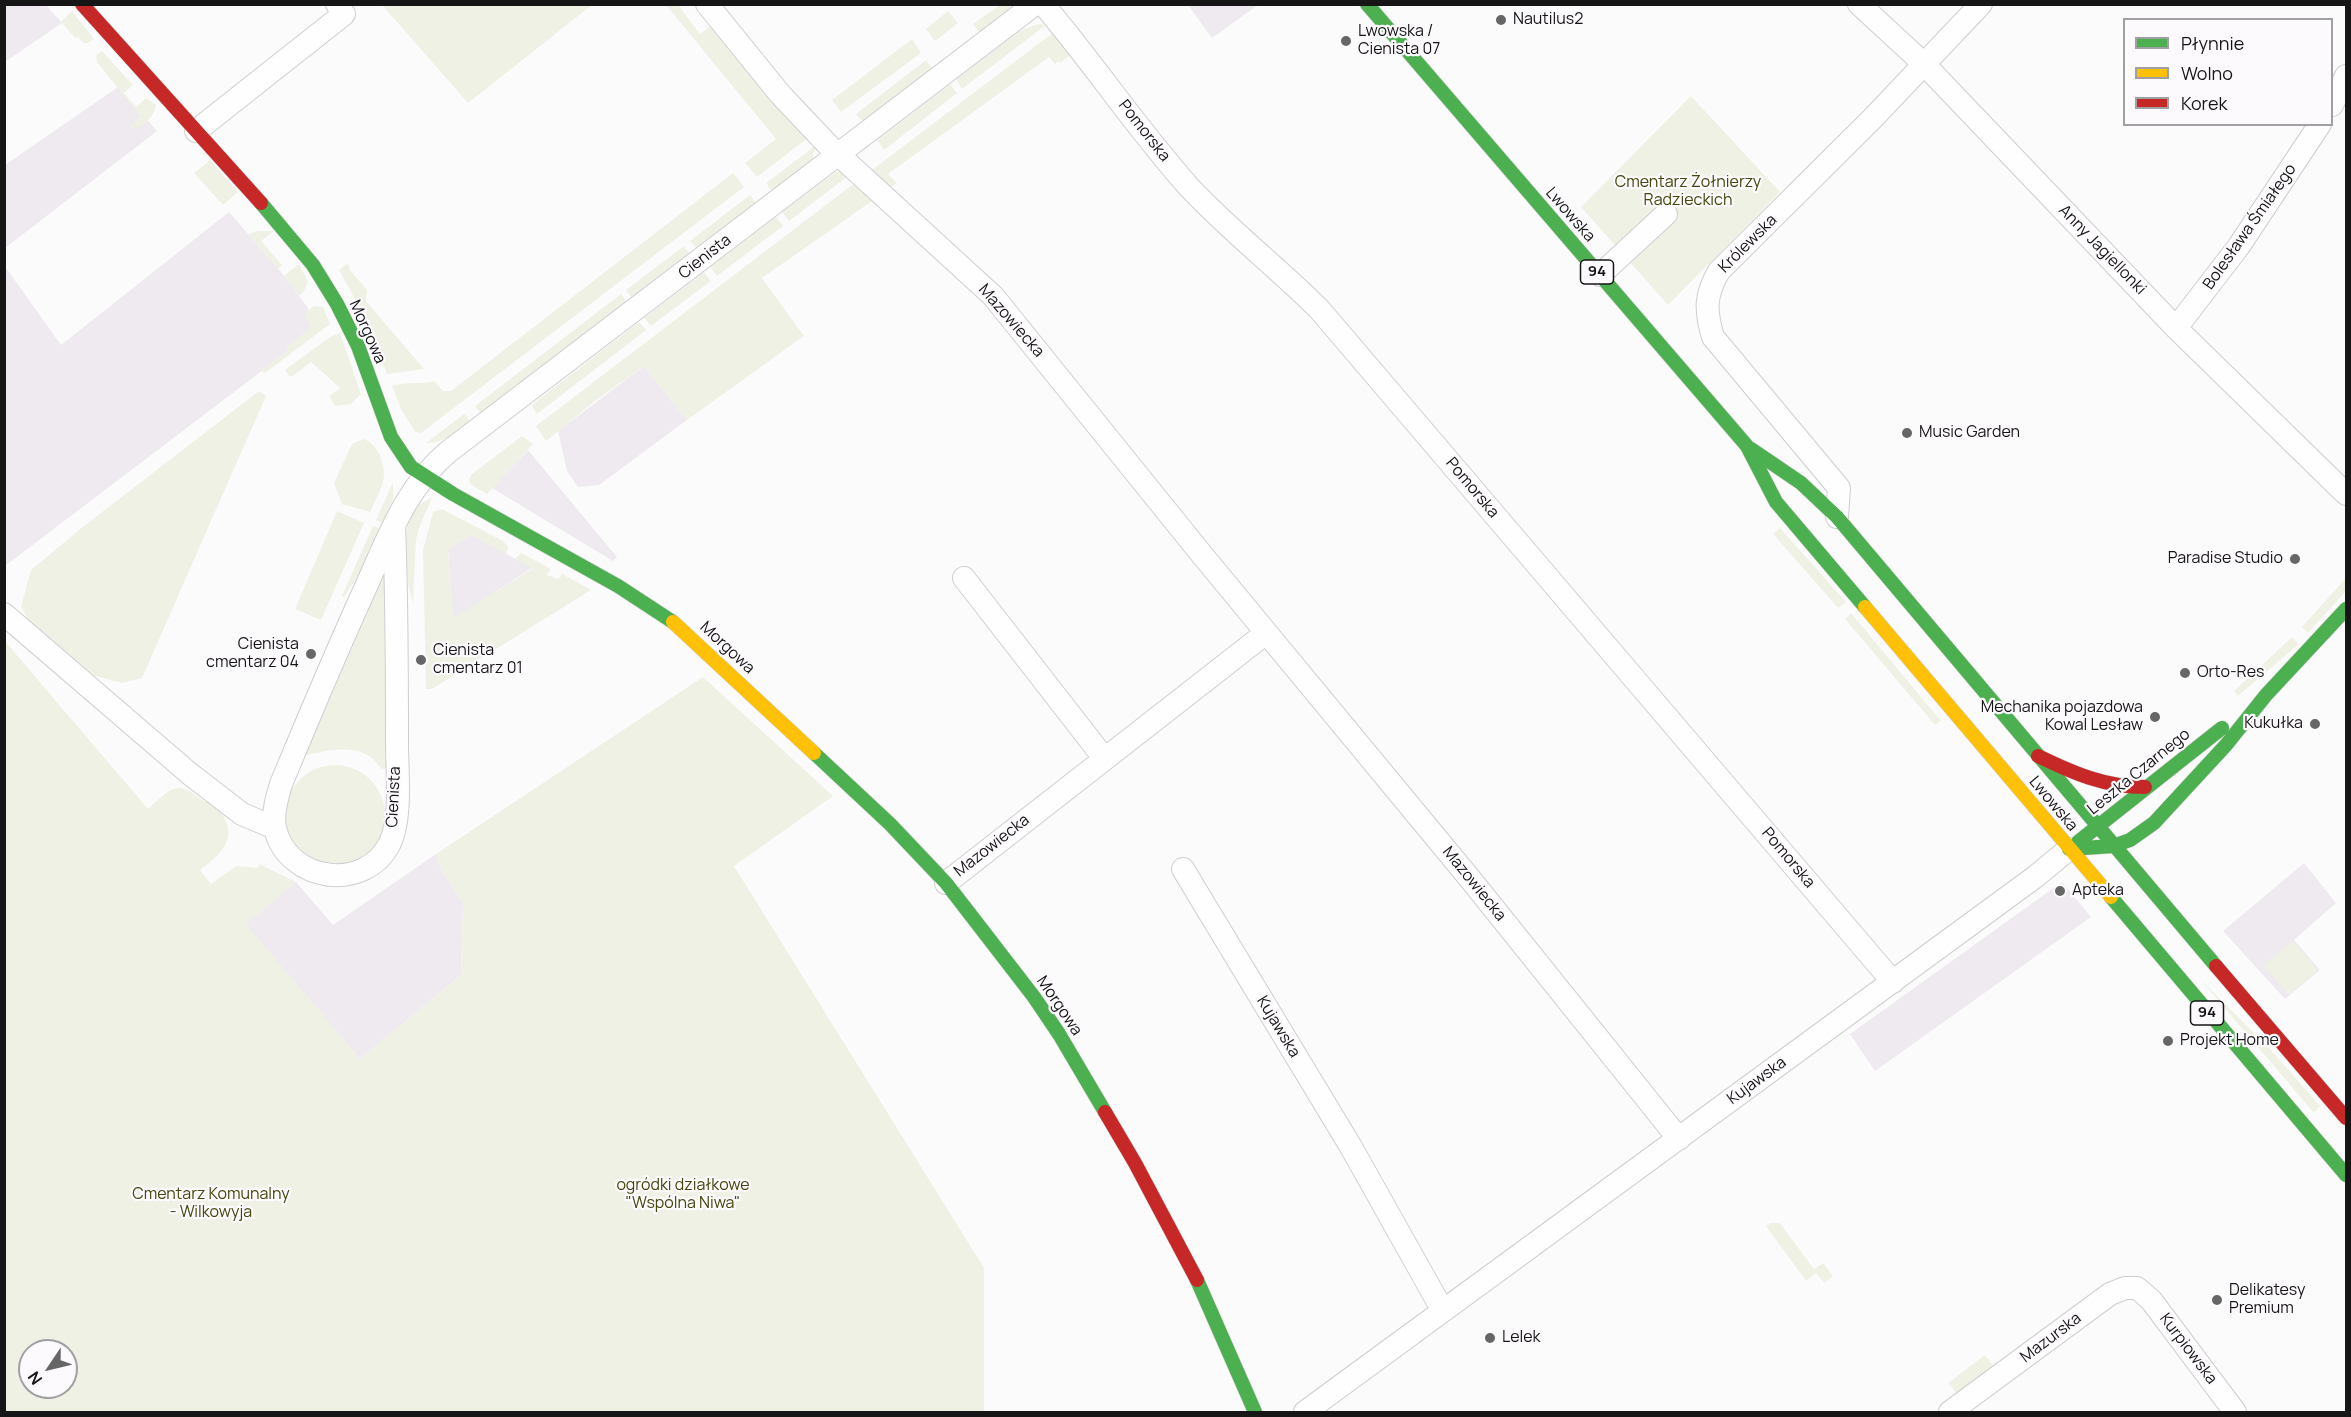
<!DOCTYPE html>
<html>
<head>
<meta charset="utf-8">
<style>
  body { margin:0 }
  #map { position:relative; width:2351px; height:1417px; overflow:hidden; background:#fcfbfc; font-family:Manrope,sans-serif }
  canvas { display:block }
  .frame { position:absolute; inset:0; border:6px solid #171617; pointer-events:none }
  .legend { position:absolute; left:2123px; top:18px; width:210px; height:108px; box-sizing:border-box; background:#fcfafd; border:2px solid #a09fa1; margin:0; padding:8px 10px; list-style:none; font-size:18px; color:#171617 }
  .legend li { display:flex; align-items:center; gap:12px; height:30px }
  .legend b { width:30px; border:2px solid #a09fa1 }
  .north { position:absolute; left:18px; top:1339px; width:60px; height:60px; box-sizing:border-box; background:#fcfafd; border:2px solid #a09fa1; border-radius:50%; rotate:235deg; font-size:16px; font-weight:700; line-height:24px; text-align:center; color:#171617 }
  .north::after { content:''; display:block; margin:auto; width:21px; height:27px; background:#676667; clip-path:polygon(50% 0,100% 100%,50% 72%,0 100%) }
</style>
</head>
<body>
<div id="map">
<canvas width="2351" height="1417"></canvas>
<div class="frame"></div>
<ul class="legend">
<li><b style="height:8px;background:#4caf50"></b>Płynnie</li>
<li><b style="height:8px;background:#ffc107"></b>Wolno</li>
<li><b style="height:8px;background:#c62828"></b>Korek</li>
</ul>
<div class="north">N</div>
</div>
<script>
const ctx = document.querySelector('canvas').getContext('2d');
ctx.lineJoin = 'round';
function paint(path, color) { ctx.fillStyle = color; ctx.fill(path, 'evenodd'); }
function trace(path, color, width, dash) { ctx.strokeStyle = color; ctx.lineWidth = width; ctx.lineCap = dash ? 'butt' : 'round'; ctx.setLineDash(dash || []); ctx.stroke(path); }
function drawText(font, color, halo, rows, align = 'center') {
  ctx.font = font + ' Manrope,sans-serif'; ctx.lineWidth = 4.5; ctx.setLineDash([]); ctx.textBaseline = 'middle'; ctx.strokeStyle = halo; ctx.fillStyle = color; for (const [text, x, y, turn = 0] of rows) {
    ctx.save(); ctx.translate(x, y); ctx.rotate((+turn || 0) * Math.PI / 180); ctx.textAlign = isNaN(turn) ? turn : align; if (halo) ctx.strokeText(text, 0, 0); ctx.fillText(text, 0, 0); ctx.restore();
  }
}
const built = new Path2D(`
  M 5,5 L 46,5 L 62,23 L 5,62 Z
  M 1188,5 L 1258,5 L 1212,38 Z
  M 118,87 L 157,131 L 5,248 L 5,165 Z
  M 229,212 L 281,272 L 308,308 L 313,332 L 5,566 L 4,265 L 61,345 Z
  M 644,366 L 687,420 L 599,485 L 578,487 L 567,471 L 558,431 Z
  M 528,450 L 617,557 L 613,561 L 492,488 Z
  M 472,535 L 532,568 L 453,619 L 448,549 Z
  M 436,854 L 439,865 L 463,904 L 461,975 L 360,1059 L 245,924 L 296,882 L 333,925 Z
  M 2304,863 L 2336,903 L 2294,940 L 2320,970 L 2285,999 L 2223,931 Z
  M 2062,882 L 2091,917 L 1875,1071 L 1850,1034 Z`);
const green = new Path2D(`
  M 382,5 L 592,5 L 468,103 Z
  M 666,5 L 678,5 L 700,34 L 714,24 L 809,137 L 757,177 L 745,163 L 776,139 Z
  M 1000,5 L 1013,5 L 1015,7 L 980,33 L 973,24 Z
  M 72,11 L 94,39 L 87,43 L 83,43 L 78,37 L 75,38 L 61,22 Z
  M 948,11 L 958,23 L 935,41 L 926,29 Z
  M 1038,24 L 1046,25 L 962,89 L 956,79 L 1021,30 Z
  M 1054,32 L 1070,52 L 1068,57 L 1060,63 L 1058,61 L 1055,64 L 1049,57 L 888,174 L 897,183 L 890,188 L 872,170 Z
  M 912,39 L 921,53 L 841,112 L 832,100 Z
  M 102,51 L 133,85 L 124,93 L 136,107 L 146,98 L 156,105 C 154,117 142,131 129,127 L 140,116 L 97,62 L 96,55 Z
  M 926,60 L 933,69 L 863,123 L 856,114 Z
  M 950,84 L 957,93 L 884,150 L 877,140 Z
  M 1691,96 L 1780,192 L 1668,305 L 1581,207 Z
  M 815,146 L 812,161 L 772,191 L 766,183 Z
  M 210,160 L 238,192 L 223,205 L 194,173 Z
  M 836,172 L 841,172 L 848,176 L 789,221 L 782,212 Z
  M 733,173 L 744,187 L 421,433 L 415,432 L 401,409 L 392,386 C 406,381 420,385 434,381 L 443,391 L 451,391 Z
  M 856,182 L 875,199 L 762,278 L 804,336 L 687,420 L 644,366 L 595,401 L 546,441 L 536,426 Z
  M 750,195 L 756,203 L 697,249 L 690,241 Z
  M 776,217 L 783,226 L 717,276 L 710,267 Z
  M 258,231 L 274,231 L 261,241 L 282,265 L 278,269 L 248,234 Z
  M 684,246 L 690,254 L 632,298 L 626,290 Z
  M 348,263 L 350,270 L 367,290 L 366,301 L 424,369 L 387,374 L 363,314 L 339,270 Z
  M 299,264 L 308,282 L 304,291 L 299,296 L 284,276 Z
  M 704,272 L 711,281 L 651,326 L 644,318 Z
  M 621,294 L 627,302 L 481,414 L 475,406 Z
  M 314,306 L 323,307 L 330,324 L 265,373 L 261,371 L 288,351 L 286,347 L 311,327 L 303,314 Z
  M 639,322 L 646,330 L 537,414 L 532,406 L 533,404 Z
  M 340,333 L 361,394 L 351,404 L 335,406 L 329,396 L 340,388 L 311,362 L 293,376 L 289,376 L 285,370 L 330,337 Z
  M 259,391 L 266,396 L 142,678 L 122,683 L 95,676 L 32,626 L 21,607 L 31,570 L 84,526 Z
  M 464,414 L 471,421 C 456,432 445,443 426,443 Z
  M 522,436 L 533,444 L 487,494 L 470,484 L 469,479 L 472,474 Z
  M 363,439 C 377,443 384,460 384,475 C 384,486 374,502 370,512 L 342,504 L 334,483 L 352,444 Z
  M 393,482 L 393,499 L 383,523 L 376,520 Z
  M 432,498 L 421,523 L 416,539 L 413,603 C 406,580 400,532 413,511 C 418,504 425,501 432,498 Z
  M 442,509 L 503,541 L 508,547 L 506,554 L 472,535 L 448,549 L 453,618 L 532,569 L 515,559 L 521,553 L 551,569 L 547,575 L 558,579 L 562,574 L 591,590 L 432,689 L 426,689 L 423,550 L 433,512 Z
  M 337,511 L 364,523 L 321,620 L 295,609 Z
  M 373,526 L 381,529 L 361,571 L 344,597 L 342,596 Z
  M 1780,528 L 1846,602 L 1838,608 L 1773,534 Z
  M 384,574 L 386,576 L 387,768 L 382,769 C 379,766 376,762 373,759 C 355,744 327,750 308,755 L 306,753 Z
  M 2345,579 L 2346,591 L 2308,633 L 2302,627 Z
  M 1851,613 L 1941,721 L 1935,725 L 1845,619 Z
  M 2292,637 L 2299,644 L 2238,696 L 2234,691 Z
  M 4,640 L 148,809 C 172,788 175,778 205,802 L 211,800 C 239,830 232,847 200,870 L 211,884 L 236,866 L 258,868 L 259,864 L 296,882 L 246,924 L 360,1059 L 461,975 L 463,904 L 439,865 L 436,854 L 703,677 L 833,796 L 734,866 L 984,1268 L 984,1412 L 5,1412 ZM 30,1351 L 66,1351 L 66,1387 L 30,1387 Z
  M285 815a50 50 0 1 1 100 0a50 50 0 1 1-100 0Z
  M 2293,941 L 2318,970 L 2289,995 L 2263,965 Z
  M 2200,979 L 2271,1050 L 2320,1106 L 2314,1113 Z
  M 1770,1223 L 1780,1223 L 1814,1269 L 1823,1263 L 1833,1276 L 1824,1283 L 1816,1273 L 1806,1281 L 1766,1226 Z
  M 1985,1355 L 1994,1367 L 1957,1394 L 1948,1383 Z`);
const street = new Path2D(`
  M 707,4 L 780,94 L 829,146 L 993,296 L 1203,556 L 1471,880 L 1679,1139
  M 1043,4 C 1094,64 1137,129 1189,187 C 1230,231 1277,267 1319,309 L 1893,982
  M 1859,4 L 1924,64 L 2176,328 L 2346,494
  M 2332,105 L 2346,76
  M 196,131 L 344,14 L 337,4
  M 1600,275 L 1666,214
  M 2176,328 L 2239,246 L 2320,124
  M 1837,517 L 1839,488 L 1713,337 C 1705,310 1705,295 1719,271 L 1873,118 L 1981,4
  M 394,526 C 397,598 397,671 397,744 C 397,772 402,817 390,843 C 365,893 287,882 275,828 C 272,814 277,797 281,784 C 308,719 335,655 364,591 C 387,541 405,488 448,452 L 1035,4
  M 964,578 L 1104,758
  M 4,614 L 190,774 L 242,814 L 275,828
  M 1183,869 L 1351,1147 L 1443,1311
  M 946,883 L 1266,633
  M 1305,1412 L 2035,877 L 2069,849
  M 1950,1412 L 2110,1294 L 2125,1288 L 2137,1288 L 2151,1300 L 2235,1412`);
const fast = new Path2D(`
  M 1367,4 L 1747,446 L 1776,502 L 1865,607
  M 261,203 L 313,265 L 337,304 L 358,346 L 391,437 L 411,467 L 453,494 L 618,586 L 673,622
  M 1751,449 L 1801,483 L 1837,517 L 2216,966
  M 814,753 L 890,824 L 946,883 L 1034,997 L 1059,1034 L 1105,1112
  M 2078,842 L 2222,728
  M 2069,849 L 2113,846 L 2130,840 L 2154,823 L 2226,745 L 2266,695 L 2346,609
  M 2111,897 L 2346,1175
  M 1197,1280 L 1255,1412`);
const slow = new Path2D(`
  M 1865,607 L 2111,897
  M 673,622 L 814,753`);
const jam = new Path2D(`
  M 82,4 L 261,203
  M 2038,756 C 2073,773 2105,787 2145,787
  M 2216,966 L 2346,1118
  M 1105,1112 L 1135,1163 L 1197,1280`);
const markers = [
  [1501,20,6,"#676667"],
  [1346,41,6,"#676667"],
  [1907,433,6,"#676667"],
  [2295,559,6,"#676667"],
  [311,654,6,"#676667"],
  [421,660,6,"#676667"],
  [2185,673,6,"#676667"],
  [2155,717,6,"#676667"],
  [2315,724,6,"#676667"],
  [2060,891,6,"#676667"],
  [2168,1041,6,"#676667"],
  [2217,1300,6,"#676667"],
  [1490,1338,6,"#676667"]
];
const shields = [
  [1597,272,33],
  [2207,1013,33]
];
const shieldNames = [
  ["94",1597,272],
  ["94",2207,1013]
];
const poiNames = [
  ["Nautilus2",1513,20],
  ["Lwowska /",1358,32],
  ["Cienista 07",1358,50],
  ["Music Garden",1919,433],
  ["Paradise Studio",2283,559,"right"],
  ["Cienista",299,645,"right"],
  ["cmentarz 04",299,663,"right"],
  ["Cienista",433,651],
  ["cmentarz 01",433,669],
  ["Orto-Res",2197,673],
  ["Mechanika pojazdowa",2143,708,"right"],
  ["Kowal Lesław",2143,726,"right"],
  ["Kukułka",2303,724,"right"],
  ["Apteka",2072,891],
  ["Projekt Home",2180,1041],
  ["Delikatesy",2229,1291],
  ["Premium",2229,1309],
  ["Lelek",1502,1338]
];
const streetNames = [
  ["Pomorska",1144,131,52],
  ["Lwowska",1570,215,49],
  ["Bolesława Śmiałego",2250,227,-55],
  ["Królewska",1748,244,-45],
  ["Anny Jagiellonki",2102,250,46],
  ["Cienista",705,257,-38],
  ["Mazowiecka",1011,321,49],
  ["Morgowa",367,332,66],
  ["Pomorska",1472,488,50],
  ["Morgowa",727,648,43],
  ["Leszka Czarnego",2139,772,-39],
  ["Cienista",394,797,-87],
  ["Lwowska",2053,804,50],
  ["Mazowiecka",992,846,-38],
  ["Pomorska",1788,858,50],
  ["Mazowiecka",1474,884,51],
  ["Morgowa",1059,1006,56],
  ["Kujawska",1278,1027,59],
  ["Kujawska",1757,1081,-36],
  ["Mazurska",2051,1338,-37],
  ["Kurpiowska",2188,1349,53]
];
const parkNames = [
  ["Cmentarz Żołnierzy",1688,183],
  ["Radzieckich",1688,201],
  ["ogródki działkowe",683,1186],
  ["\"Wspólna Niwa\"",683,1204],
  ["Cmentarz Komunalny",211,1195],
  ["- Wilkowyja",211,1213]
];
paint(built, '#eeeaf0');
paint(green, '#f0f1e5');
trace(street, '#cfcecf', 24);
trace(fast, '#cfcecf', 15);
trace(slow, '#cfcecf', 15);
trace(jam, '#cfcecf', 15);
trace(street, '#fffeff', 22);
trace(fast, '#4caf50', 14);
trace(slow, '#ffc107', 14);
trace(jam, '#c62828', 14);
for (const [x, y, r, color] of markers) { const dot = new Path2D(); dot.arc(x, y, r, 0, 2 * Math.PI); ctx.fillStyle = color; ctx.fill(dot); trace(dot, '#fcfafd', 2); }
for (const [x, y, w] of shields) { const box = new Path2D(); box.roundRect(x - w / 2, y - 12, w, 24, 4.5); ctx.fillStyle = '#fcfafd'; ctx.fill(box); trace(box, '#171617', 1.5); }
drawText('bold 15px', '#171617', null, shieldNames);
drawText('16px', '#171617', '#fcfafd', poiNames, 'left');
drawText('16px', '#171617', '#fcfafd', streetNames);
drawText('16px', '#45470d', '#fcfafd', parkNames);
</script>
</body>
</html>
